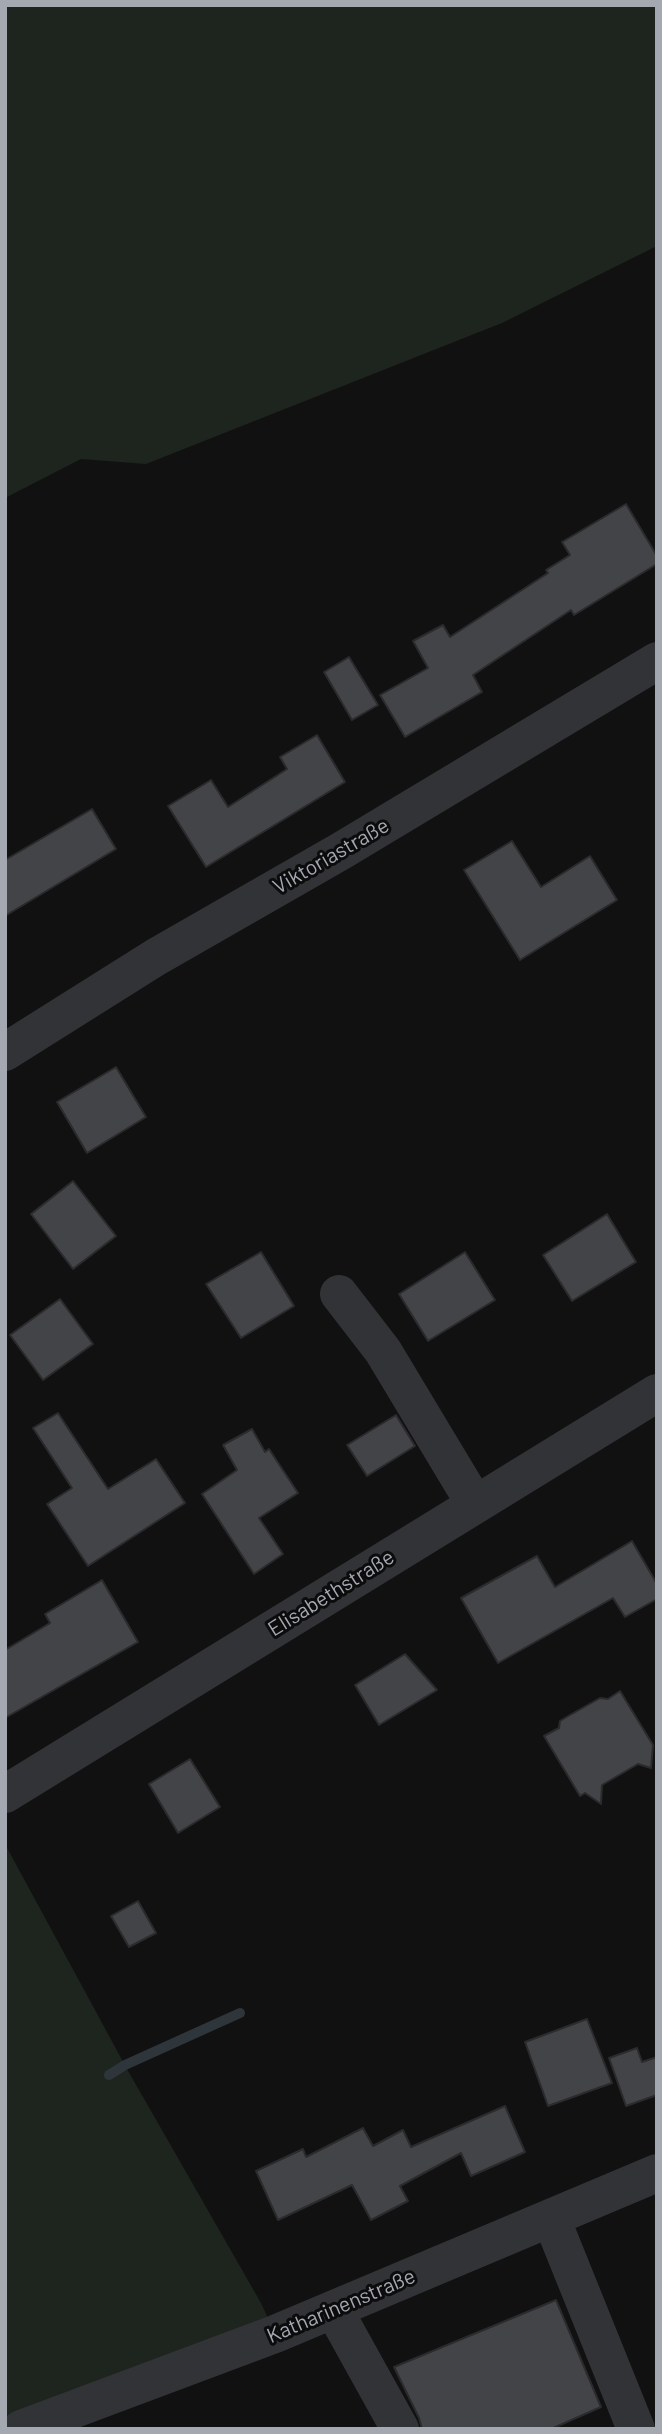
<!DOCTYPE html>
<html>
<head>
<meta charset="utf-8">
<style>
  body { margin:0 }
  #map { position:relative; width:662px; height:2434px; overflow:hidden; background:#111112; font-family:Barlow,sans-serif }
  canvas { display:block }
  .frame { position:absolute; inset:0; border:7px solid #a4a9b1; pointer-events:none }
</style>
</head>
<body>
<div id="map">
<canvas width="662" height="2434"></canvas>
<div class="frame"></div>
</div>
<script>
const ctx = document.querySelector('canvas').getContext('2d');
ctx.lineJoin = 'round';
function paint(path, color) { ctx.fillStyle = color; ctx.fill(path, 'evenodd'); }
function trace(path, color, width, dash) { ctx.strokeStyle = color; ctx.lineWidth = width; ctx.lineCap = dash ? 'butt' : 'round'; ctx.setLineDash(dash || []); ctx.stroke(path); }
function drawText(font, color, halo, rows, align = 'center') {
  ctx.font = font + ' Barlow,sans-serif'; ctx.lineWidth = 6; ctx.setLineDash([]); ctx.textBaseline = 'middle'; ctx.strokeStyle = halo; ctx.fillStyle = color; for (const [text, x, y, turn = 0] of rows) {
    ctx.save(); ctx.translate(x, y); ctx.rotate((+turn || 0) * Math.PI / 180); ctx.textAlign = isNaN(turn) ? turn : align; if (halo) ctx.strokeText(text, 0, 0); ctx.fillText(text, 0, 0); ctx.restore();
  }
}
const green = new Path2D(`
  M 5,5 L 657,5 L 657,246 L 502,323 L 146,464 L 81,459 L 5,498 Z
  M 5,1844 L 127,2069 L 261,2303 L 274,2331 L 5,2429 Z`);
const stream = new Path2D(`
  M 109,2075 L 125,2065 L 240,2013`);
const building = new Path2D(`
  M 626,504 L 657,556 L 657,564 L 574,615 L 571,610 L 473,675 L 482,692 L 405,737 L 380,695 L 428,668 L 413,641 L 443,625 L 450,637 L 548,573 L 546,570 L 570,555 L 562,542 Z
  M 349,657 L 378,705 L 352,720 L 324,672 Z
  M 317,735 L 345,782 L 206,867 L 168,806 L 211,780 L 228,807 L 287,769 L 280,757 Z
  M 92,809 L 116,849 L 5,916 L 5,860 Z
  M 512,841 L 541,887 L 590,856 L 617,900 L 520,960 L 464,870 Z
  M 116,1067 L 146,1117 L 87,1153 L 57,1102 Z
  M 73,1181 L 116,1236 L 73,1269 L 31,1214 Z
  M 607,1214 L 636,1262 L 572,1301 L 543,1255 Z
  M 261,1252 L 294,1306 L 241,1338 L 206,1284 Z
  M 465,1252 L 495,1300 L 428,1341 L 399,1294 Z
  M 60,1299 L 93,1344 L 43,1380 L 10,1335 Z
  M 58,1413 L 108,1489 L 156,1459 L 185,1503 L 88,1566 L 47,1504 L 72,1488 L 33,1428 Z
  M 396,1415 L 415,1446 L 367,1476 L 347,1445 Z
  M 252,1429 L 265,1452 L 269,1449 L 298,1493 L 259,1518 L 283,1554 L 254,1574 L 202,1494 L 237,1470 L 223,1445 Z
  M 632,1541 L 657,1584 L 657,1599 L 625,1617 L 613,1598 L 498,1663 L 461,1598 L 537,1556 L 555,1587 Z
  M 102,1580 L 138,1642 L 5,1718 L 5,1650 L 50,1623 L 45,1614 Z
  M 405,1654 L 437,1690 L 379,1725 L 355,1685 Z
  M 620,1691 L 653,1745 L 651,1768 L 638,1764 L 602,1785 L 601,1804 L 585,1793 L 580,1796 L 544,1736 L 559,1728 L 560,1721 L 570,1715 L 600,1698 L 608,1699 Z
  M 190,1759 L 220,1807 L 178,1833 L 149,1784 Z
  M 138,1901 L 156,1933 L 129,1947 L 111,1916 Z
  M 587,2019 L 612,2083 L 548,2106 L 525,2042 Z
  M 637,2048 L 642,2062 L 657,2057 L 657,2095 L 626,2106 L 609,2058 Z
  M 505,2106 L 525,2152 L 471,2176 L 461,2153 L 400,2186 L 408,2201 L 371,2220 L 352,2185 L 278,2220 L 256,2171 L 303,2149 L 306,2157 L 363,2128 L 373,2146 L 403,2130 L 411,2147 Z
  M 556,2300 L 601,2407 L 551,2429 L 422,2429 L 419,2418 L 394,2367 Z`);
const minor = new Path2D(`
  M 5,1052 L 156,957 L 341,851 L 657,661
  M 339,1294 L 383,1351 L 475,1504
  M 5,1794 L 657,1393
  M 551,2218 L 636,2429
  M 334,2310 L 400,2429
  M 21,2429 L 275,2334 L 657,2173`);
const streetNames = [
  ["Viktoriastraße",331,856,-30],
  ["Elisabethstraße",331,1593,-32],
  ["Katharinenstraße",341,2306,-23]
];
paint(green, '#1e241e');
trace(stream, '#2e363b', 10);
paint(building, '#434447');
trace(building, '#2b2b2e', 2);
trace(minor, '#323336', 38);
drawText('21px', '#a4a9b1', '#0c0c0d', streetNames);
</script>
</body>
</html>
